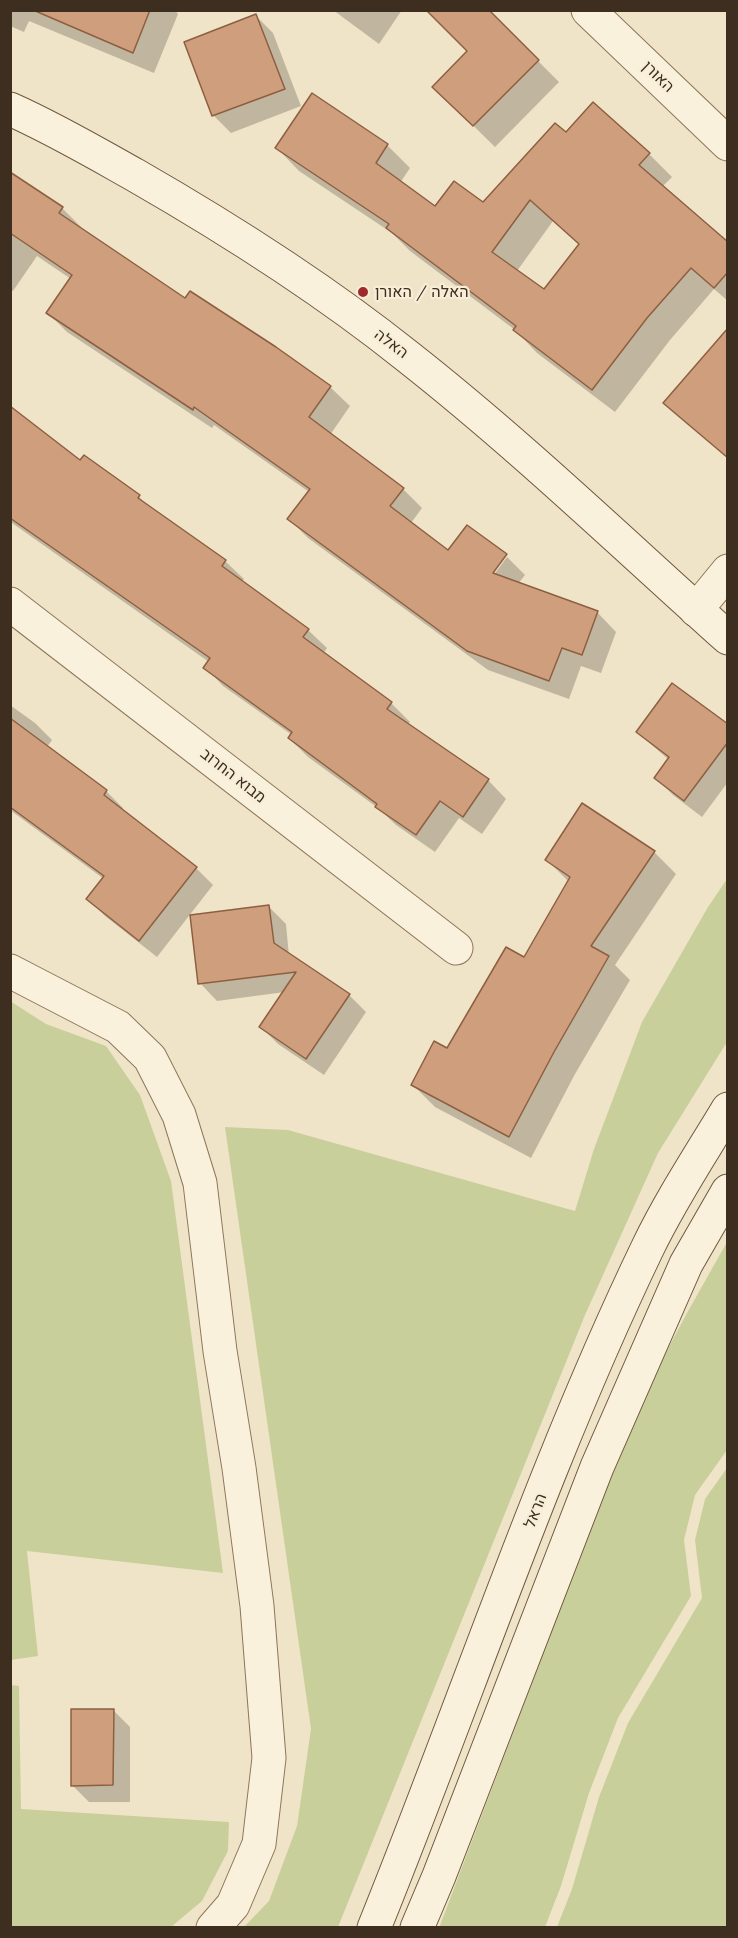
<!DOCTYPE html>
<html>
<head>
<meta charset="utf-8">
<style>
  body { margin:0 }
  #map { position:relative; width:738px; height:1938px; overflow:hidden; background:#f0e4c8; font-family:Lora,serif }
  canvas { display:block }
  .frame { position:absolute; inset:0; border:12px solid #3d2e20; pointer-events:none }
</style>
</head>
<body>
<div id="map">
<canvas width="738" height="1938"></canvas>
<div class="frame"></div>
</div>
<script>
const ctx = document.querySelector('canvas').getContext('2d');
ctx.lineJoin = 'round';
function paint(path, color) { ctx.fillStyle = color; ctx.fill(path, 'evenodd'); }
function trace(path, color, width, dash) { ctx.strokeStyle = color; ctx.lineWidth = width; ctx.lineCap = dash ? 'butt' : 'round'; ctx.setLineDash(dash || []); ctx.stroke(path); }
function drawText(font, color, halo, rows, align = 'center') {
  ctx.font = font + ' Lora,Heebo,serif'; ctx.lineWidth = 4.5; ctx.setLineDash([]); ctx.textBaseline = 'middle'; ctx.strokeStyle = halo; ctx.fillStyle = color; for (const [text, x, y, turn = 0] of rows) {
    ctx.save(); ctx.translate(x, y); ctx.rotate((+turn || 0) * Math.PI / 180); ctx.textAlign = isNaN(turn) ? turn : align; if (halo) ctx.strokeText(text, 0, 0); ctx.fillText(text, 0, 0); ctx.restore();
  }
}
const green = new Path2D(`
  M 727,879 L 727,1042 L 658,1153 L 585,1315 L 338,1927 L 244,1927 L 269,1901 L 297,1826 L 311,1729 L 225,1127 L 288,1130 L 575,1211 L 594,1149 L 642,1022 L 708,907 Z
  M 10,1001 L 46,1024 L 106,1046 L 140,1095 L 171,1181 L 223,1573 L 27,1551 L 38,1656 L 11,1660 Z
  M 727,1242 L 727,1450 L 695,1495 L 684,1540 L 691,1596 L 618,1718 L 589,1793 L 561,1886 L 545,1927 L 439,1928 L 637,1406 L 687,1313 Z
  M 727,1468 L 727,1927 L 557,1927 L 572,1889 L 599,1797 L 628,1723 L 702,1598 L 695,1540 L 705,1499 Z
  M 11,1685 L 19,1686 L 21,1809 L 229,1822 L 228,1851 L 202,1901 L 171,1927 L 11,1927 Z`);
const shadow = new Path2D(`
  M 10,10 L 175,10 L 178,14 L 154,73 L 29,21 L 24,32 L 10,26 Z
  M 333,10 L 402,10 L 379,44 Z
  M 487,10 L 559,82 L 495,147 L 434,87 L 469,52 Z
  M 256,16 L 273,33 L 301,106 L 231,133 L 214,116 L 186,43 Z
  M 312,95 L 387,145 L 410,168 L 400,183 L 435,208 L 483,204 L 566,134 L 649,154 L 672,177 L 662,187 L 728,244 L 728,301 L 714,289 L 670,340 L 615,412 L 537,353 L 515,330 L 410,251 L 392,233 L 299,171 L 277,148 ZM 553,221 L 580,245 L 545,291 L 517,271 Z
  M 10,176 L 62,208 L 81,227 L 80,229 L 185,301 L 275,348 L 330,387 L 350,406 L 330,435 L 403,489 L 422,508 L 411,523 L 448,552 L 468,527 L 507,556 L 504,556 L 487,578 L 490,580 L 507,557 L 525,575 L 518,584 L 597,612 L 616,632 L 601,673 L 581,666 L 569,699 L 488,670 L 308,538 L 289,519 L 309,492 L 214,425 L 212,428 L 67,332 L 48,313 L 71,279 L 37,256 L 13,291 L 10,289 Z
  M 728,362 L 728,458 L 665,403 Z
  M 10,408 L 80,462 L 84,457 L 139,497 L 154,511 L 225,561 L 244,579 L 242,581 L 308,630 L 327,648 L 323,654 L 391,703 L 410,722 L 407,725 L 488,780 L 506,799 L 482,834 L 459,818 L 435,852 L 396,825 L 378,808 L 308,757 L 289,738 L 292,735 L 223,686 L 205,667 L 209,662 L 12,523 L 10,525 Z
  M 10,705 L 35,723 L 52,740 L 47,747 L 106,791 L 123,808 L 121,810 L 196,868 L 213,885 L 157,957 L 105,916 L 88,899 L 104,879 L 10,810 Z
  M 728,726 L 728,782 L 702,817 L 673,795 L 656,778 L 669,760 L 637,732 Z
  M 654,852 L 676,874 L 615,965 L 630,980 L 575,1074 L 531,1158 L 435,1107 L 413,1085 L 447,1050 L 524,959 L 569,882 L 547,860 Z
  M 268,906 L 286,924 L 289,956 L 349,995 L 366,1012 L 324,1075 L 278,1044 L 261,1027 L 285,992 L 217,1001 L 200,983 Z
  M 113,1710 L 130,1727 L 130,1802 L 89,1802 L 72,1785 Z`);
const building = new Path2D(`
  M 33,10 L 150,10 L 133,53 Z
  M 426,10 L 489,10 L 539,60 L 473,126 L 432,87 L 467,51 Z
  M 256,14 L 285,89 L 212,116 L 184,42 Z
  M 312,93 L 388,144 L 376,163 L 435,206 L 454,181 L 483,202 L 555,123 L 566,132 L 593,102 L 650,153 L 639,165 L 728,242 L 728,272 L 714,288 L 691,268 L 647,318 L 592,390 L 513,330 L 516,326 L 386,228 L 389,224 L 275,148 ZM 530,200 L 579,244 L 544,289 L 492,252 Z
  M 10,172 L 63,207 L 59,213 L 185,298 L 190,291 L 276,347 L 331,386 L 309,417 L 404,488 L 390,506 L 448,550 L 467,525 L 507,554 L 493,573 L 598,611 L 582,655 L 562,648 L 549,681 L 467,651 L 287,519 L 310,489 L 194,407 L 193,410 L 46,313 L 72,275 L 10,233 Z
  M 728,328 L 728,458 L 663,403 Z
  M 10,406 L 80,460 L 84,455 L 140,495 L 138,498 L 226,560 L 222,566 L 309,629 L 303,637 L 392,702 L 387,709 L 489,779 L 463,817 L 440,801 L 416,835 L 375,807 L 377,804 L 288,738 L 292,732 L 203,668 L 210,658 L 10,518 Z
  M 672,683 L 728,724 L 728,742 L 684,801 L 654,778 L 669,757 L 636,732 Z
  M 10,718 L 107,790 L 104,795 L 197,867 L 139,941 L 86,899 L 104,876 L 10,807 Z
  M 582,803 L 655,851 L 591,946 L 609,956 L 554,1052 L 509,1137 L 411,1085 L 434,1041 L 447,1048 L 506,947 L 524,957 L 570,877 L 545,860 Z
  M 269,905 L 274,943 L 350,994 L 306,1059 L 259,1027 L 296,972 L 198,984 L 190,915 Z
  M 71,1709 L 114,1709 L 113,1785 L 71,1786 Z`);
const street = new Path2D(`
  M 588,10 L 728,144
  M 10,604 L 456,948
  M 696,610 L 728,571
  M 10,971 L 118,1027 L 150,1058 L 179,1115 L 200,1183 L 220,1351 L 239,1468 L 257,1606 L 269,1758 L 259,1844 L 233,1905 L 213,1928`);
const secondary = new Path2D(`
  M 10,109 C 53,128 94,152 135,175 C 229,229 322,288 407,356 C 519,444 622,543 728,638
  M 374,1928 C 466,1701 542,1467 648,1247 C 671,1199 701,1154 728,1109
  M 417,1928 L 439,1876 L 597,1467 L 686,1264 L 728,1191`);
const markers = [
  [363,292,6,"#9e2a2b"]
];
const streetNames = [
  ["האורן",658,77,44],
  ["האלה",391,344,37],
  ["מבוא החרוב",233,776,38],
  ["הראל",536,1511,-69]
];
const poiNames = [
  ["האלה / האורן",375,292]
];
paint(green, '#c9cf9b');
paint(shadow, '#0003');
paint(building, '#cf9f7d');
trace(building, '#8d5f41', 1.5);
trace(street, '#8d765c', 35);
trace(secondary, '#6f573f', 35);
trace(street, '#faf1dc', 33);
trace(secondary, '#faf1dc', 33);
for (const [x, y, r, color] of markers) { const dot = new Path2D(); dot.arc(x, y, r, 0, 2 * Math.PI); ctx.fillStyle = color; ctx.fill(dot); trace(dot, '#f7eed8', 2); }
drawText('16px', '#3d2e20', '#f7eed8', streetNames);
drawText('16px', '#3d2e20', '#f7eed8', poiNames, 'left');
</script>
</body>
</html>
